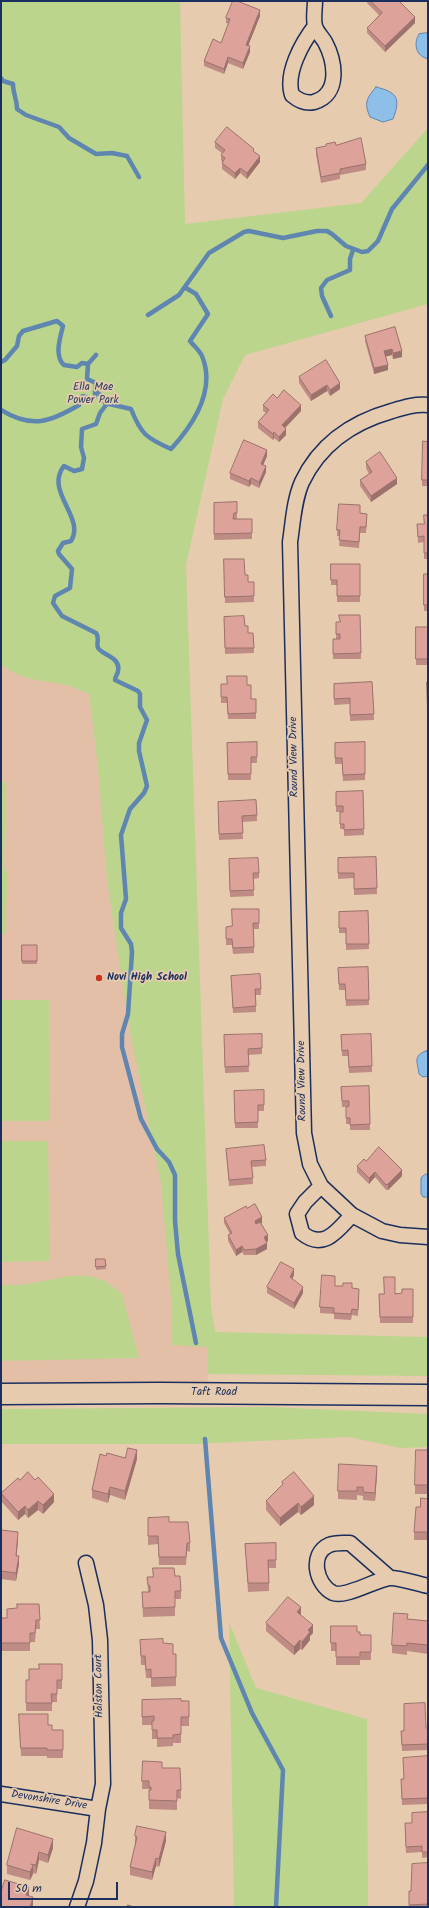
<!DOCTYPE html>
<html>
<head>
<meta charset="utf-8">
<style>
  body { margin:0 }
  #map { position:relative; width:429px; height:1908px; overflow:hidden; background:#e7cbae; font-family:Kalam,sans-serif }
  canvas { display:block }
  .frame { position:absolute; inset:0; border:2px solid #1b2f5e; pointer-events:none }
  .scale { position:absolute; left:8px; top:1882px; width:110px; height:18px; box-sizing:border-box; border:2px solid #1b2f5e; border-top:0; padding-left:5px; font-size:12px; line-height:14px; white-space:nowrap; color:#1b2f5e; -webkit-text-stroke:3px #e7cbae; paint-order:stroke }
</style>
</head>
<body>
<div id="map">
<canvas width="429" height="1908"></canvas>
<div class="frame"></div>
<div class="scale">50 m</div>
</div>
<script>
const ctx = document.querySelector('canvas').getContext('2d');
ctx.lineJoin = 'round';
function paint(path, color) { ctx.fillStyle = color; ctx.fill(path, 'evenodd'); }
function trace(path, color, width, dash) { ctx.strokeStyle = color; ctx.lineWidth = width; ctx.lineCap = dash ? 'butt' : 'round'; ctx.setLineDash(dash || []); ctx.stroke(path); }
function drawText(font, color, halo, rows, align = 'center') {
  ctx.font = font + ' Kalam,sans-serif'; ctx.lineWidth = 3.5; ctx.setLineDash([]); ctx.textBaseline = 'middle'; ctx.strokeStyle = halo; ctx.fillStyle = color; for (const [text, x, y, turn = 0] of rows) {
    ctx.save(); ctx.translate(x, y); ctx.rotate((+turn || 0) * Math.PI / 180); ctx.textAlign = isNaN(turn) ? turn : align; if (halo) ctx.strokeText(text, 0, 0); ctx.fillText(text, 0, 0); ctx.restore();
  }
}
const built = new Path2D(`
  M 1,563 L 186,565 L 208,1390 L 1,1390 Z`);
const green = new Path2D(`
  M 1,1 L 180,1 L 185,224 L 361,203 L 428,128 L 428,304 L 245,355 L 223,399 L 186,565 L 211,1307 L 215,1332 L 428,1337 L 428,1376 L 207,1374 L 207,1347 L 172,1345 L 171,1299 L 161,1183 L 131,1038 L 107,880 L 98,766 L 89,694 C 81,691 73,686 65,685 C 40,679 23,682 1,664 Z
  M 1,782 L 6,782 L 4,868 L 8,873 L 5,932 L 1,936 Z
  M 1,1000 L 49,1000 L 50,1121 L 1,1121 Z
  M 1,1141 L 48,1141 L 50,1261 L 1,1262 Z
  M 69,1276 L 89,1276 L 105,1281 L 122,1294 L 139,1358 L 1,1361 L 1,1285 L 22,1285 Z
  M 269,1407 L 428,1414 L 428,1447 L 400,1448 L 349,1437 L 192,1444 L 1,1444 L 1,1409 Z
  M 229,1622 L 256,1688 L 367,1719 L 368,1907 L 234,1907 Z`);
const water = new Path2D(`
  M 428,33 L 428,59 C 416,56 413,44 419,34 Z
  M 376,87 C 397,92 401,98 393,119 L 383,122 L 370,117 C 364,103 366,99 376,87 Z
  M 426,1051 L 428,1051 L 428,1076 L 423,1077 L 419,1074 C 418,1063 412,1056 426,1051 Z
  M 426,1174 L 428,1175 L 428,1197 L 423,1197 L 421,1194 L 421,1178 Z`);
const stream = new Path2D(`
  M 1,78 L 3,81 L 13,84 C 13,93 17,100 17,109 L 26,115 L 59,127 L 69,138 L 96,154 L 112,153 L 127,156 L 139,177
  M 148,315 L 179,295 L 209,253 L 244,232 L 249,231 L 283,238 L 317,231 L 327,231 L 332,234 L 346,246 L 362,252 L 368,251 L 378,241 L 392,209 L 428,165
  M 331,316 L 322,296 L 321,288 L 327,280 L 350,270 L 350,259 L 353,250
  M 1,362 L 5,360 L 17,346 L 19,336 L 23,331 L 57,321 L 63,326 C 60,338 54,356 64,365 L 77,367 L 82,363 L 88,364 L 96,355
  M 88,364 L 87,379 L 96,383 L 95,391
  M 105,403 L 131,409 C 141,434 146,438 171,449 C 193,425 216,390 202,356 C 200,351 194,346 190,341 L 208,314 L 196,294 L 186,288
  M 1,410 C 32,429 50,422 79,405 L 76,401 L 83,396 L 90,399 L 95,397 L 95,391 L 102,396 L 106,405 L 100,413 L 96,424 L 82,429 L 81,447 L 84,458 L 82,469 L 74,471 L 64,466 C 44,491 86,518 71,541 L 63,543 L 58,551 L 59,554 L 72,569 L 70,588 L 55,596 L 53,603 L 62,616 L 96,633 C 100,638 96,643 98,648 C 102,655 121,657 118,671 C 118,674 115,676 115,680 L 138,691 L 140,694 L 140,707 L 147,720 L 139,743 L 139,751 L 147,786 L 144,793 L 130,809 L 121,835 L 126,899 L 121,913 L 121,928 L 131,944 L 132,952 L 128,1014 L 122,1034 L 122,1047 L 141,1119 L 157,1149 L 169,1162 L 175,1175 L 175,1221 L 178,1254 L 196,1343
  M 205,1439 L 221,1638 L 252,1713 L 283,1770 L 276,1907`);
const street = new Path2D(`
  M 315,26 C 302,43 285,73 292,95 C 298,100 306,104 314,102 C 341,94 335,61 325,42 C 322,37 316,31 315,26 C 313,19 315,8 315,1
  M 428,405 C 415,404 405,407 392,411 C 353,422 320,444 302,482 C 294,500 293,522 290,542 L 304,1133 L 310,1164 L 321,1186 L 352,1215 L 382,1231 L 400,1235 L 428,1237
  M 321,1186 L 305,1202 L 297,1214 L 302,1233 C 324,1251 338,1230 352,1215
  M 390,1578 L 350,1543 C 343,1543 336,1542 329,1545 C 309,1554 316,1585 333,1593 C 345,1598 375,1580 389,1578 C 398,1577 418,1584 428,1586
  M 1,1794 L 98,1809
  M 77,1907 L 86,1881 L 94,1843 L 98,1809 L 103,1784 L 100,1640 L 96,1605 L 86,1563`);
const secondary = new Path2D(`
  M 1,1394 L 160,1393 L 428,1395`);
const wall = new Path2D(`
  M 367,1 L 399,1 L 415,23 L 385,52 L 367,33 L 367,28 L 379,15 L 367,3 Z
  M 260,16 L 248,46 L 250,52 L 243,69 L 228,63 L 224,74 L 204,66 L 204,61 L 221,43 L 229,24 L 226,23 L 226,18 Z
  M 215,142 L 254,152 L 260,162 L 247,179 L 240,173 L 235,179 L 222,169 L 222,162 L 221,160 L 221,155 L 222,153 L 215,148 Z
  M 326,144 L 336,145 L 366,164 L 366,170 L 340,175 L 340,179 L 321,183 L 316,154 L 316,148 L 326,146 Z
  M 395,327 L 402,357 L 393,359 L 392,355 L 386,356 L 388,370 L 374,374 L 365,341 L 365,336 Z
  M 299,377 L 340,389 L 330,396 L 327,391 L 311,401 L 299,383 Z
  M 277,398 L 301,411 L 285,428 L 286,435 L 279,442 L 274,438 L 273,440 L 258,428 L 258,422 L 266,413 L 263,411 L 263,405 Z
  M 428,442 L 428,486 L 422,486 L 422,480 Z
  M 267,456 L 263,465 L 266,472 L 259,488 L 251,484 L 249,487 L 230,479 L 230,473 Z
  M 366,462 L 397,484 L 371,502 L 360,486 L 360,480 L 369,474 L 366,468 Z
  M 237,502 L 237,519 L 234,519 L 252,519 L 252,539 L 214,540 L 214,503 Z
  M 360,513 L 367,520 L 366,533 L 360,533 L 359,548 L 339,546 L 340,536 L 337,536 L 337,530 Z
  M 428,515 L 428,559 L 424,559 L 424,542 L 418,543 L 417,524 L 424,524 Z
  M 224,559 L 245,575 L 248,582 L 254,582 L 254,602 L 225,603 Z
  M 331,564 L 360,564 L 360,602 L 337,602 L 337,585 L 331,585 Z
  M 424,574 L 428,574 L 428,611 L 424,611 Z
  M 360,615 L 361,659 L 333,659 L 333,639 L 336,639 L 336,622 L 339,622 Z
  M 224,617 L 245,626 L 248,633 L 253,633 L 254,653 L 225,654 Z
  M 416,627 L 428,627 L 428,665 L 416,665 Z
  M 372,682 L 374,720 L 350,721 L 350,704 L 334,705 L 334,684 Z
  M 221,684 L 247,685 L 251,699 L 256,699 L 256,719 L 228,719 L 227,703 L 221,703 Z
  M 257,742 L 257,763 L 251,763 L 251,780 L 228,780 L 227,743 Z
  M 365,742 L 365,780 L 343,781 L 342,764 L 335,764 L 335,743 Z
  M 363,791 L 364,835 L 344,836 L 344,829 L 340,829 L 340,812 L 336,812 L 336,792 Z
  M 218,808 L 257,815 L 257,821 L 242,822 L 243,839 L 219,840 Z
  M 376,857 L 377,894 L 354,895 L 354,878 L 338,879 L 338,858 Z
  M 229,859 L 259,873 L 259,878 L 253,879 L 254,896 L 230,897 Z
  M 259,909 L 259,929 L 254,929 L 254,953 L 233,954 L 232,945 L 226,945 L 226,927 L 232,926 Z
  M 368,911 L 369,949 L 346,950 L 346,933 L 339,933 L 339,912 Z
  M 22,945 L 37,945 L 37,964 L 22,964 Z
  M 368,967 L 369,1005 L 346,1006 L 345,990 L 339,990 L 338,968 Z
  M 231,976 L 261,989 L 261,995 L 256,995 L 256,1012 L 233,1013 Z
  M 341,1035 L 372,1066 L 372,1072 L 349,1073 L 348,1056 L 342,1056 Z
  M 224,1041 L 262,1048 L 262,1054 L 248,1055 L 249,1072 L 225,1073 Z
  M 369,1086 L 370,1130 L 350,1130 L 350,1124 L 346,1124 L 346,1107 L 342,1107 L 341,1087 Z
  M 234,1091 L 264,1105 L 264,1111 L 258,1111 L 258,1128 L 235,1128 Z
  M 226,1149 L 266,1160 L 266,1166 L 252,1167 L 253,1184 L 229,1186 Z
  M 357,1166 L 402,1176 L 388,1190 L 386,1190 L 375,1177 L 369,1184 L 357,1172 Z
  M 247,1208 L 262,1223 L 261,1223 L 268,1241 L 266,1242 L 267,1249 L 256,1255 L 244,1255 L 242,1252 L 236,1256 L 228,1241 L 228,1235 L 230,1234 L 224,1223 L 224,1218 Z
  M 96,1259 L 105,1259 L 106,1269 L 96,1270 Z
  M 294,1275 L 292,1279 L 303,1293 L 294,1309 L 267,1293 L 267,1287 Z
  M 335,1286 L 352,1288 L 359,1294 L 358,1316 L 352,1315 L 351,1320 L 334,1319 L 334,1314 L 320,1313 L 320,1307 Z
  M 413,1289 L 413,1323 L 380,1323 L 379,1294 L 402,1293 Z
  M 428,1450 L 428,1494 L 415,1494 L 415,1485 Z
  M 106,1456 L 125,1458 L 137,1459 L 125,1500 L 110,1495 L 108,1503 L 92,1498 L 92,1490 Z
  M 377,1474 L 375,1501 L 363,1500 L 363,1496 L 357,1495 L 357,1500 L 338,1499 L 338,1491 Z
  M 20,1480 L 54,1502 L 43,1514 L 38,1510 L 28,1518 L 25,1514 L 18,1520 L 1,1501 L 1,1493 Z
  M 282,1482 L 314,1505 L 301,1515 L 298,1512 L 280,1526 L 266,1510 L 266,1501 L 282,1485 Z
  M 428,1499 L 428,1547 L 427,1547 L 427,1540 L 414,1540 L 414,1532 L 420,1507 Z
  M 148,1518 L 169,1522 L 190,1543 L 190,1552 L 187,1551 L 186,1565 L 159,1565 L 158,1544 L 148,1545 Z
  M 1,1530 L 18,1540 L 16,1556 L 19,1564 L 16,1581 L 1,1579 Z
  M 276,1543 L 276,1568 L 269,1568 L 269,1591 L 248,1592 L 245,1544 Z
  M 175,1576 L 181,1591 L 181,1599 L 175,1599 L 175,1616 L 143,1617 L 142,1592 L 148,1592 L 147,1577 Z
  M 39,1604 L 40,1629 L 36,1629 L 35,1642 L 30,1642 L 30,1651 L 1,1651 L 1,1618 L 7,1618 L 17,1608 Z
  M 301,1615 L 313,1633 L 310,1636 L 310,1640 L 302,1650 L 300,1649 L 294,1655 L 266,1631 L 266,1623 Z
  M 408,1619 L 428,1621 L 428,1654 L 407,1651 L 407,1655 L 392,1653 L 392,1645 Z
  M 331,1626 L 357,1632 L 360,1635 L 371,1635 L 371,1660 L 360,1660 L 360,1665 L 336,1665 L 336,1651 L 331,1651 Z
  M 140,1640 L 163,1643 L 173,1654 L 176,1654 L 176,1686 L 151,1687 L 151,1678 L 146,1678 L 145,1665 L 141,1665 Z
  M 62,1664 L 62,1689 L 57,1689 L 57,1702 L 52,1702 L 52,1711 L 26,1711 L 26,1680 L 29,1680 L 39,1669 Z
  M 142,1700 L 189,1701 L 189,1726 L 181,1726 L 181,1743 L 173,1743 L 173,1746 L 157,1747 L 157,1739 L 152,1739 L 152,1725 L 142,1725 Z
  M 19,1714 L 48,1725 L 52,1730 L 63,1730 L 63,1758 L 47,1758 L 47,1756 L 21,1756 Z
  M 426,1728 L 428,1728 L 428,1750 L 402,1751 L 401,1731 Z
  M 428,1756 L 428,1804 L 402,1805 L 401,1785 L 404,1779 Z
  M 162,1768 L 181,1790 L 181,1799 L 177,1798 L 177,1810 L 149,1809 L 149,1789 L 142,1789 L 142,1781 Z
  M 428,1812 L 428,1857 L 422,1858 L 422,1852 L 406,1853 L 405,1829 L 412,1823 L 412,1813 Z
  M 17,1828 L 53,1848 L 48,1863 L 39,1860 L 36,1874 L 33,1873 L 33,1874 L 30,1880 L 7,1874 L 7,1865 Z
  M 135,1836 L 166,1841 L 159,1867 L 156,1866 L 152,1880 L 130,1875 L 130,1867 L 135,1845 Z
  M 428,1863 L 428,1907 L 409,1907 L 409,1891 L 411,1891 Z`);
const shadedWall = new Path2D(`
  M 260,10 L 260,16 L 246,51 L 246,45 Z
  M 415,17 L 415,23 L 385,52 L 385,46 Z
  M 250,46 L 250,52 L 243,69 L 243,63 Z
  M 228,57 L 228,63 L 224,74 L 224,69 Z
  M 260,156 L 260,162 L 247,179 L 247,173 Z
  M 240,168 L 240,173 L 235,179 L 235,173 Z
  M 392,349 L 392,355 L 384,357 L 384,351 Z
  M 402,351 L 402,357 L 393,359 L 393,353 Z
  M 388,365 L 388,370 L 374,374 L 374,368 Z
  M 340,383 L 340,389 L 330,396 L 330,390 Z
  M 327,385 L 327,391 L 311,401 L 311,395 Z
  M 301,405 L 301,411 L 282,431 L 282,425 Z
  M 286,429 L 286,435 L 279,442 L 279,437 Z
  M 274,432 L 274,438 L 273,440 L 273,434 Z
  M 267,450 L 267,456 L 261,470 L 261,464 Z
  M 266,466 L 266,472 L 259,488 L 259,482 Z
  M 251,478 L 251,484 L 249,487 L 249,481 Z
  M 397,478 L 397,484 L 371,502 L 371,496 Z
  M 402,1170 L 402,1176 L 388,1190 L 388,1184 Z
  M 375,1172 L 375,1177 L 369,1184 L 369,1178 Z
  M 262,1217 L 262,1223 L 255,1227 L 255,1221 Z
  M 268,1235 L 268,1241 L 264,1243 L 264,1237 Z
  M 267,1243 L 267,1249 L 256,1255 L 256,1249 Z
  M 242,1246 L 242,1252 L 236,1256 L 236,1250 Z
  M 294,1269 L 294,1275 L 290,1283 L 290,1277 Z
  M 303,1287 L 303,1293 L 294,1309 L 294,1303 Z
  M 137,1450 L 137,1459 L 125,1500 L 125,1491 Z
  M 377,1466 L 377,1474 L 375,1501 L 375,1493 Z
  M 110,1487 L 110,1495 L 108,1503 L 108,1494 Z
  M 54,1494 L 54,1502 L 43,1514 L 43,1505 Z
  M 314,1496 L 314,1505 L 301,1515 L 301,1507 Z
  M 38,1501 L 38,1510 L 28,1518 L 28,1510 Z
  M 298,1503 L 298,1512 L 280,1526 L 280,1518 Z
  M 25,1506 L 25,1514 L 18,1520 L 18,1512 Z
  M 18,1532 L 18,1540 L 16,1564 L 16,1556 Z
  M 19,1556 L 19,1564 L 16,1581 L 16,1573 Z
  M 301,1607 L 301,1616 L 297,1612 Z
  M 313,1625 L 313,1633 L 310,1636 L 310,1640 L 302,1650 L 302,1642 L 308,1630 Z
  M 300,1640 L 300,1649 L 294,1655 L 294,1647 Z
  M 166,1832 L 166,1841 L 159,1867 L 159,1859 Z
  M 53,1839 L 53,1848 L 48,1863 L 48,1855 Z
  M 39,1852 L 39,1860 L 36,1874 L 36,1865 Z
  M 156,1858 L 156,1866 L 152,1880 L 152,1872 Z
  M 33,1866 L 33,1874 L 30,1880 L 30,1872 Z
  M 29,1887 L 29,1895 L 26,1904 L 26,1895 Z
  M 33,1897 L 33,1906 L 32,1907 L 30,1907 Z`);
const building = new Path2D(`
  M 233,1 L 237,1 L 260,10 L 246,45 L 250,46 L 243,63 L 228,57 L 224,69 L 204,61 L 213,39 L 221,43 L 230,19 L 226,18 Z
  M 371,1 L 399,1 L 415,17 L 385,46 L 367,28 L 382,13 Z
  M 227,127 L 254,149 L 253,151 L 260,156 L 247,173 L 240,168 L 235,173 L 222,163 L 225,158 L 221,155 L 225,150 L 215,142 Z
  M 361,138 L 366,164 L 340,169 L 340,173 L 321,177 L 316,148 L 326,146 L 326,144 L 335,142 L 336,145 Z
  M 395,327 L 402,351 L 393,353 L 392,349 L 384,351 L 388,365 L 374,368 L 365,336 Z
  M 326,360 L 340,383 L 330,390 L 327,385 L 311,395 L 299,377 Z
  M 284,390 L 301,405 L 282,425 L 286,429 L 279,437 L 274,432 L 273,434 L 258,422 L 269,410 L 263,405 L 273,394 L 277,398 Z
  M 244,440 L 267,450 L 261,464 L 266,466 L 259,482 L 251,478 L 249,481 L 230,473 Z
  M 423,441 L 428,442 L 428,480 L 422,480 Z
  M 380,452 L 397,478 L 371,496 L 360,480 L 372,472 L 366,462 Z
  M 237,502 L 237,513 L 234,513 L 233,519 L 252,519 L 252,533 L 214,534 L 214,503 Z
  M 339,504 L 360,505 L 360,513 L 367,514 L 366,527 L 360,527 L 359,542 L 339,540 L 340,530 L 337,530 Z
  M 424,515 L 428,515 L 428,553 L 424,553 L 424,536 L 418,537 L 417,524 L 424,524 Z
  M 224,559 L 244,559 L 245,575 L 248,575 L 248,582 L 254,582 L 254,596 L 225,597 Z
  M 331,564 L 360,564 L 360,596 L 337,596 L 337,580 L 331,580 Z
  M 424,574 L 428,574 L 428,605 L 424,605 Z
  M 339,615 L 360,615 L 361,653 L 333,654 L 333,639 L 340,639 L 340,634 L 336,634 L 336,622 L 340,622 Z
  M 244,616 L 245,626 L 248,626 L 248,633 L 253,633 L 254,648 L 225,648 L 224,617 Z
  M 416,627 L 428,627 L 428,659 L 416,659 Z
  M 227,676 L 247,676 L 247,685 L 251,685 L 251,699 L 256,699 L 256,713 L 228,714 L 227,697 L 221,697 L 221,684 L 227,684 Z
  M 372,682 L 374,714 L 350,715 L 350,698 L 334,699 L 334,684 Z
  M 427,682 L 428,682 L 428,720 Z
  M 257,742 L 257,757 L 251,757 L 251,774 L 228,774 L 227,743 Z
  M 365,742 L 365,774 L 343,775 L 342,758 L 335,758 L 335,743 Z
  M 363,791 L 364,829 L 344,830 L 344,824 L 340,824 L 340,812 L 343,812 L 343,806 L 336,806 L 336,792 Z
  M 256,800 L 257,815 L 242,816 L 243,833 L 219,834 L 218,802 Z
  M 376,857 L 377,888 L 354,889 L 354,873 L 338,873 L 338,858 Z
  M 258,858 L 259,873 L 253,873 L 254,890 L 230,891 L 229,859 Z
  M 232,909 L 259,909 L 259,923 L 253,923 L 254,947 L 233,948 L 232,939 L 226,939 L 226,927 L 232,926 Z
  M 368,911 L 369,944 L 346,944 L 346,928 L 339,928 L 339,912 Z
  M 22,945 L 37,945 L 37,961 L 22,961 Z
  M 368,967 L 369,1000 L 346,1000 L 345,984 L 339,984 L 338,968 Z
  M 260,974 L 261,989 L 255,989 L 256,1006 L 233,1008 L 231,976 Z
  M 262,1034 L 262,1048 L 248,1049 L 249,1066 L 225,1067 L 224,1035 Z
  M 371,1034 L 372,1066 L 349,1067 L 348,1050 L 342,1051 L 341,1035 Z
  M 369,1086 L 370,1124 L 350,1125 L 350,1118 L 346,1118 L 346,1107 L 349,1106 L 349,1101 L 342,1101 L 341,1087 Z
  M 264,1090 L 264,1105 L 258,1105 L 258,1122 L 235,1123 L 234,1091 Z
  M 264,1145 L 266,1160 L 251,1161 L 253,1178 L 229,1180 L 226,1149 Z
  M 379,1147 L 402,1170 L 388,1184 L 386,1185 L 375,1172 L 369,1178 L 357,1166 L 364,1159 L 366,1161 Z
  M 255,1204 L 262,1217 L 255,1221 L 256,1224 L 260,1222 L 268,1235 L 264,1237 L 267,1243 L 256,1249 L 244,1250 L 242,1246 L 236,1250 L 228,1235 L 232,1233 L 224,1218 L 246,1206 L 247,1208 Z
  M 96,1259 L 105,1259 L 106,1266 L 96,1267 Z
  M 281,1262 L 294,1269 L 290,1277 L 303,1287 L 294,1303 L 267,1287 Z
  M 322,1275 L 335,1276 L 335,1286 L 343,1286 L 343,1283 L 352,1283 L 352,1288 L 359,1289 L 358,1310 L 352,1309 L 351,1314 L 334,1313 L 334,1308 L 320,1307 Z
  M 384,1277 L 395,1277 L 395,1294 L 402,1293 L 402,1289 L 413,1289 L 413,1317 L 380,1317 L 379,1294 L 384,1294 Z
  M 128,1448 L 137,1450 L 125,1491 L 110,1487 L 108,1494 L 92,1490 L 100,1454 L 106,1456 L 107,1453 L 125,1458 Z
  M 416,1450 L 428,1450 L 428,1485 L 415,1485 Z
  M 339,1464 L 377,1466 L 375,1493 L 363,1492 L 363,1487 L 357,1487 L 357,1491 L 338,1491 Z
  M 28,1472 L 35,1480 L 38,1477 L 54,1494 L 43,1505 L 38,1501 L 28,1510 L 25,1506 L 18,1512 L 1,1493 L 18,1478 L 20,1480 Z
  M 294,1472 L 314,1496 L 301,1507 L 298,1503 L 280,1518 L 266,1501 L 283,1484 L 282,1482 Z
  M 421,1498 L 428,1499 L 428,1538 L 427,1538 L 428,1532 L 414,1532 L 416,1507 L 420,1507 Z
  M 169,1517 L 169,1522 L 188,1522 L 190,1543 L 187,1543 L 186,1557 L 159,1557 L 158,1536 L 148,1536 L 148,1518 Z
  M 1,1530 L 18,1532 L 16,1556 L 19,1556 L 16,1573 L 1,1571 Z
  M 276,1543 L 276,1560 L 268,1560 L 269,1583 L 248,1583 L 245,1544 Z
  M 153,1568 L 174,1568 L 175,1576 L 180,1576 L 181,1591 L 175,1591 L 175,1607 L 143,1608 L 142,1592 L 150,1592 L 150,1586 L 148,1585 L 147,1577 L 153,1577 Z
  M 288,1597 L 301,1607 L 297,1612 L 313,1625 L 308,1630 L 310,1632 L 302,1642 L 300,1640 L 294,1647 L 266,1623 Z
  M 17,1604 L 39,1604 L 40,1620 L 36,1620 L 35,1633 L 30,1633 L 30,1643 L 1,1643 L 1,1618 L 7,1618 L 7,1609 L 17,1608 Z
  M 394,1613 L 408,1614 L 407,1619 L 428,1621 L 428,1645 L 407,1643 L 407,1646 L 392,1645 Z
  M 331,1626 L 357,1626 L 357,1632 L 360,1632 L 360,1635 L 371,1635 L 371,1652 L 360,1652 L 360,1657 L 336,1657 L 336,1643 L 331,1643 Z
  M 163,1639 L 163,1643 L 173,1644 L 173,1654 L 176,1654 L 176,1677 L 151,1678 L 151,1669 L 146,1670 L 145,1656 L 141,1656 L 140,1640 Z
  M 39,1664 L 62,1664 L 62,1680 L 57,1680 L 57,1694 L 51,1694 L 52,1703 L 26,1703 L 26,1680 L 29,1680 L 29,1669 L 39,1669 Z
  M 181,1699 L 181,1701 L 189,1701 L 189,1717 L 181,1717 L 181,1734 L 173,1735 L 173,1738 L 157,1738 L 157,1730 L 152,1730 L 152,1721 L 154,1721 L 154,1716 L 142,1717 L 142,1700 Z
  M 425,1703 L 426,1728 L 428,1728 L 428,1744 L 402,1745 L 401,1731 L 404,1731 L 404,1704 Z
  M 19,1714 L 48,1714 L 48,1725 L 52,1725 L 52,1730 L 63,1730 L 63,1750 L 47,1750 L 47,1748 L 21,1748 Z
  M 428,1756 L 428,1798 L 402,1799 L 401,1779 L 404,1779 L 403,1758 Z
  M 143,1761 L 162,1762 L 162,1768 L 180,1768 L 181,1790 L 177,1790 L 177,1801 L 149,1800 L 149,1790 L 151,1790 L 151,1787 L 149,1787 L 149,1781 L 142,1781 Z
  M 428,1812 L 428,1852 L 422,1852 L 422,1846 L 406,1847 L 405,1823 L 412,1823 L 412,1813 Z
  M 137,1826 L 166,1832 L 159,1859 L 156,1858 L 152,1872 L 130,1867 L 137,1837 L 135,1836 Z
  M 17,1828 L 53,1839 L 48,1855 L 39,1852 L 36,1865 L 31,1864 L 33,1866 L 30,1872 L 7,1865 Z
  M 428,1863 L 428,1904 L 409,1905 L 409,1891 L 411,1891 L 412,1864 Z
  M 5,1880 L 29,1887 L 26,1895 L 33,1897 L 30,1907 L 1,1907 L 1,1892 Z
  M 128,1905 L 134,1907 L 128,1907 Z`);
const markers = [
  [99,978,4,"#c8321e"]
];
const parkNames = [
  ["Ella Mae",93,388],
  ["Power Park",93,401]
];
const streetNames = [
  ["Round View Drive",295,757,-91],
  ["Round View Drive",303,1081,-91],
  ["Taft Road",214,1393],
  ["Halston Court",100,1686,-91],
  ["Devonshire Drive",49,1801,9]
];
const poiNames = [
  ["Novi High School",107,978]
];
paint(built, '#e4bfa8');
paint(green, '#bbd58d');
paint(water, '#8dbfe9');
trace(water, '#5f85b1', 1);
trace(stream, '#5f85b1', 4.5);
trace(street, '#1b2f5e', 17);
trace(secondary, '#1b2f5e', 23);
trace(street, '#e7cbae', 14);
trace(secondary, '#e7cbae', 20);
paint(wall, '#be8c85');
paint(shadedWall, '#9b726c');
paint(building, '#dda39b');
trace(building, '#9b726c', 1);
for (const [x, y, r, color] of markers) { const dot = new Path2D(); dot.arc(x, y, r, 0, 2 * Math.PI); ctx.fillStyle = color; ctx.fill(dot); trace(dot, '#e7cbae', 1.5); }
drawText('11px', '#2b4063', '#e7cbae', parkNames);
drawText('11px', '#1b2f5e', '#e7cbae', streetNames);
drawText('bold 11px', '#1b2f5e', '#e7cbae', poiNames, 'left');
</script>
</body>
</html>
